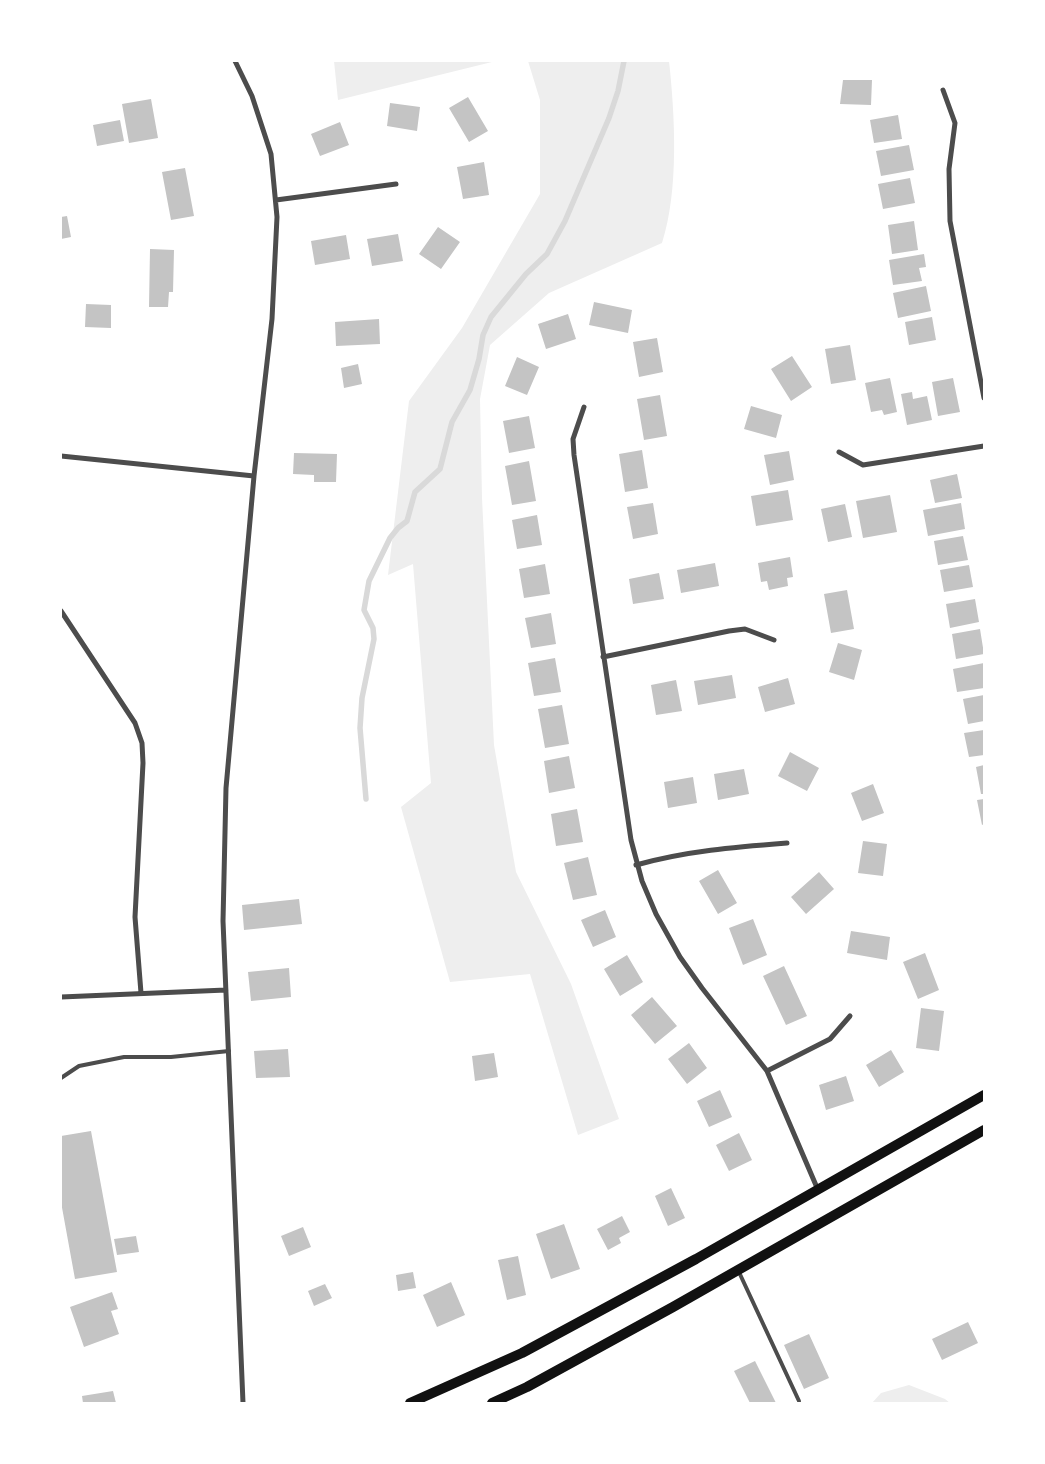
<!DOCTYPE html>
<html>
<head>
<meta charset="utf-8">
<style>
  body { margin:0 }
  #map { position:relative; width:1045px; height:1464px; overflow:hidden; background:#fff; font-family:"Noto Serif",serif }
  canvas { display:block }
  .frame { position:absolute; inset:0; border:62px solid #fff; pointer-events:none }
</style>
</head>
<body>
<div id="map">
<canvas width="1045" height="1464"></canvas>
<div class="frame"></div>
</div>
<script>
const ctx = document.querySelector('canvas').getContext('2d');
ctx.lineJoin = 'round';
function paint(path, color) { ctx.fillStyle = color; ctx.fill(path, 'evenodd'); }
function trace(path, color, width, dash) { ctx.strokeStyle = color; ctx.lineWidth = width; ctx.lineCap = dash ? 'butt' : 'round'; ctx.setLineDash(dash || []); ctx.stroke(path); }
const green = new Path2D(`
  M 334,61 L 496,61 L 338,100 Z
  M 528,61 L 669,61 C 675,116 679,190 662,243 L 549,293 L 490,345 L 480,399 L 482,498 L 494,745 L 516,872 L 571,984 L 619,1119 L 578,1135 L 530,974 L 450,982 L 401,807 L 431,783 L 413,564 L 388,575 L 409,401 L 462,328 L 540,194 L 540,100 Z
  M 909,1385 L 945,1399 L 950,1403 L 872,1403 L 881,1393 Z`);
const stream = new Path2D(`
  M 366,799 L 360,728 L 362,698 L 374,639 L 373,628 L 364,610 L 369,581 L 390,538 L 398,528 L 407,521 L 415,492 L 440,469 L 452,422 L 470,390 L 479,359 L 483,335 L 491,317 L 526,274 L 547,254 L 565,221 L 609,118 L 618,91 L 624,61`);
const building = new Path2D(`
  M 843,80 L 872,80 L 871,105 L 840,104 Z
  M 468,97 L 488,131 L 469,142 L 449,108 Z
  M 151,99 L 158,138 L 129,143 L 122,104 Z
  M 390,103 L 420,107 L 417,131 L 387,126 Z
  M 898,115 L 902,139 L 874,143 L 870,120 Z
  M 120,120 L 124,141 L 97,146 L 93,125 Z
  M 340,122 L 349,145 L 320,156 L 311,134 Z
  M 909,145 L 914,170 L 881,176 L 876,151 Z
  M 484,162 L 489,195 L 463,199 L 457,167 Z
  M 185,168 L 194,216 L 171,220 L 162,172 Z
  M 910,178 L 915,203 L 883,209 L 878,184 Z
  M 67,216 L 71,237 L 61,239 L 61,217 Z
  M 914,221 L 918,250 L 892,254 L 888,225 Z
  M 438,227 L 460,242 L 441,269 L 419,254 Z
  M 398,234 L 403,261 L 372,266 L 367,239 Z
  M 346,235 L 350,259 L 315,265 L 311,241 Z
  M 150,249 L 174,250 L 173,292 L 169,292 L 168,307 L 149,307 Z
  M 924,254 L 926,267 L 919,268 L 922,281 L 893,285 L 889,260 Z
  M 926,286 L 931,311 L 898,318 L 893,293 Z
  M 594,302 L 632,310 L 628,333 L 589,325 Z
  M 86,304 L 111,305 L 111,328 L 85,327 Z
  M 568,314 L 576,339 L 546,349 L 538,324 Z
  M 932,317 L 936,340 L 909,345 L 905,322 Z
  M 379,319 L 380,344 L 336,346 L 335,322 Z
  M 657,338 L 663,372 L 639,377 L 633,342 Z
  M 850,345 L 856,380 L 831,384 L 825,349 Z
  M 792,356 L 812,387 L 791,401 L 771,369 Z
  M 517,357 L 539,367 L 527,395 L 505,386 Z
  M 358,364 L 362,384 L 344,388 L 341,368 Z
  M 890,378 L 897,412 L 884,415 L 882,410 L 871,412 L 865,383 Z
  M 953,378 L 960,412 L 938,416 L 932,382 Z
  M 912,392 L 913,399 L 927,396 L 932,420 L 907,425 L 901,394 Z
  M 660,395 L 667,436 L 644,440 L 637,399 Z
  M 751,406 L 782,415 L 776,438 L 744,429 Z
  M 529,416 L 535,448 L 509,453 L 503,421 Z
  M 642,450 L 648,488 L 625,492 L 619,454 Z
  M 789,451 L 794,480 L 770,485 L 764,455 Z
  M 294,453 L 337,454 L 336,482 L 314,482 L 314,475 L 293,474 Z
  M 529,461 L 536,501 L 512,505 L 505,466 Z
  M 957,474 L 962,498 L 935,503 L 930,480 Z
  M 788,490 L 793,520 L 756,526 L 751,496 Z
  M 890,495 L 897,532 L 863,538 L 856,501 Z
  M 653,503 L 658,534 L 633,539 L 627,507 Z
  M 961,503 L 965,529 L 928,536 L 923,510 Z
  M 845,504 L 852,537 L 828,542 L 821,509 Z
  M 537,515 L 542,545 L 517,549 L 512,520 Z
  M 963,536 L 968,560 L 938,565 L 934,541 Z
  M 790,557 L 793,577 L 787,578 L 788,586 L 769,590 L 767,581 L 761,582 L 758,563 Z
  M 715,563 L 719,586 L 681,593 L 677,570 Z
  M 545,564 L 550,594 L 524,598 L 519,569 Z
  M 969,565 L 973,587 L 944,592 L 940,570 Z
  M 659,573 L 664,599 L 633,604 L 629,579 Z
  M 847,590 L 854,629 L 831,633 L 824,594 Z
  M 975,599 L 979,622 L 950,628 L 946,604 Z
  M 551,613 L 556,644 L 531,648 L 525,618 Z
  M 980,629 L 984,654 L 956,659 L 952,634 Z
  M 838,643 L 862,650 L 854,680 L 829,672 Z
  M 555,658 L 561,692 L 534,696 L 528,663 Z
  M 984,663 L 984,688 L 957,692 L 953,669 Z
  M 732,675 L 736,698 L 698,705 L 694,681 Z
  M 788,678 L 795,704 L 765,712 L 758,687 Z
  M 676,680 L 682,711 L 656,715 L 651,685 Z
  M 984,695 L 984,721 L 968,724 L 963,699 Z
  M 562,705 L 569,744 L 545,748 L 538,709 Z
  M 984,730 L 984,755 L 969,757 L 964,733 Z
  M 790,752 L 819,768 L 807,791 L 778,776 Z
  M 569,756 L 575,788 L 549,793 L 544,761 Z
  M 984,765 L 984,794 L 981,794 L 976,767 Z
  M 744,769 L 749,794 L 718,800 L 714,774 Z
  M 693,777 L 697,803 L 668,808 L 664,782 Z
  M 873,784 L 884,813 L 862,821 L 851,793 Z
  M 984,799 L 984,824 L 982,825 L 977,800 Z
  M 577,809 L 583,842 L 556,846 L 551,814 Z
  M 863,841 L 887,844 L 883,876 L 858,873 Z
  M 588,857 L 597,895 L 573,900 L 564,863 Z
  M 718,870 L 737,903 L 718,914 L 699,881 Z
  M 819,872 L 834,889 L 806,914 L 791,897 Z
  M 299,899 L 302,924 L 244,930 L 242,905 Z
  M 605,910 L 616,937 L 593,947 L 581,920 Z
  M 753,919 L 767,955 L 743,965 L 729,928 Z
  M 851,931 L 890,937 L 887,960 L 847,953 Z
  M 925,953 L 939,990 L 918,999 L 903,962 Z
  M 627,955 L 643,982 L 620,996 L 604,969 Z
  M 784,966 L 807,1016 L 786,1025 L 763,976 Z
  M 289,968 L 291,997 L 251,1001 L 248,972 Z
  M 652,997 L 677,1026 L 655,1044 L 631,1015 Z
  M 921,1008 L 944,1011 L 939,1051 L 916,1048 Z
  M 689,1043 L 707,1068 L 687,1084 L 668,1059 Z
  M 288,1049 L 290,1077 L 256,1078 L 254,1051 Z
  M 891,1050 L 904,1072 L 879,1087 L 866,1065 Z
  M 494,1053 L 498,1077 L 475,1081 L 472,1056 Z
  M 846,1076 L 854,1101 L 826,1110 L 819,1085 Z
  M 720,1090 L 732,1117 L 709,1127 L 697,1101 Z
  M 91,1131 L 117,1272 L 75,1279 L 61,1202 L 61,1136 Z
  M 739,1133 L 752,1160 L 729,1171 L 716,1145 Z
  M 671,1188 L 685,1218 L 668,1226 L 655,1196 Z
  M 622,1216 L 630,1232 L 619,1238 L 621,1243 L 608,1250 L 597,1229 Z
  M 564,1224 L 580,1269 L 551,1279 L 536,1234 Z
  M 303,1227 L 311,1247 L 289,1256 L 281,1236 Z
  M 136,1236 L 139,1252 L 117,1255 L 114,1239 Z
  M 518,1256 L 526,1295 L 507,1300 L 498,1260 Z
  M 413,1272 L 416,1288 L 398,1291 L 396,1275 Z
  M 451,1282 L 465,1315 L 437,1327 L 423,1295 Z
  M 325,1284 L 332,1298 L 314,1306 L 308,1291 Z
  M 112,1292 L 118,1309 L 111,1311 L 119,1334 L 84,1347 L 70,1307 Z
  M 968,1322 L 978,1343 L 942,1360 L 932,1339 Z
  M 809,1334 L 829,1378 L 804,1389 L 784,1345 Z
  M 755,1361 L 776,1403 L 750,1403 L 734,1371 Z
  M 113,1391 L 116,1403 L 83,1403 L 82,1396 Z`);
const service = new Path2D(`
  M 61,1078 L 79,1066 L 124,1057 L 171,1057 L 229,1051
  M 738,1270 L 799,1401`);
const minor = new Path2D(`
  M 235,61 L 252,96 L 271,154 L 277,217 L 272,319 L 254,476 L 226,788 L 223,921 L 243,1403
  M 943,90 L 955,123 L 949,169 L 950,221 L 984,398
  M 276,200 L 396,184
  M 584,407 L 573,439 L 574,455 L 631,840 L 642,881 L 656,914 L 680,957 L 702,988 L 767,1071 L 818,1190
  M 839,452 L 863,465 L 984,446
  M 61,456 L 254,476
  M 61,611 L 135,723 L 142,743 L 143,763 L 135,917 L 141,993
  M 603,657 L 729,631 L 745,629 L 774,640
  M 636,865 C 686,851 735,847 787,843
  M 61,997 L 226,990
  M 767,1071 L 830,1039 L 850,1016`);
const secondary = new Path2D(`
  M 410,1403 L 522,1353 L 696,1259 L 984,1095
  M 492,1403 L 527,1387 L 673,1307 L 984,1130`);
paint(green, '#eee');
trace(stream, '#d9d9d9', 5.5);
paint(building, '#c4c4c4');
trace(service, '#4c4c4c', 4);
trace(minor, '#4c4c4c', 5);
trace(secondary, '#111', 10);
</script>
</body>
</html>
